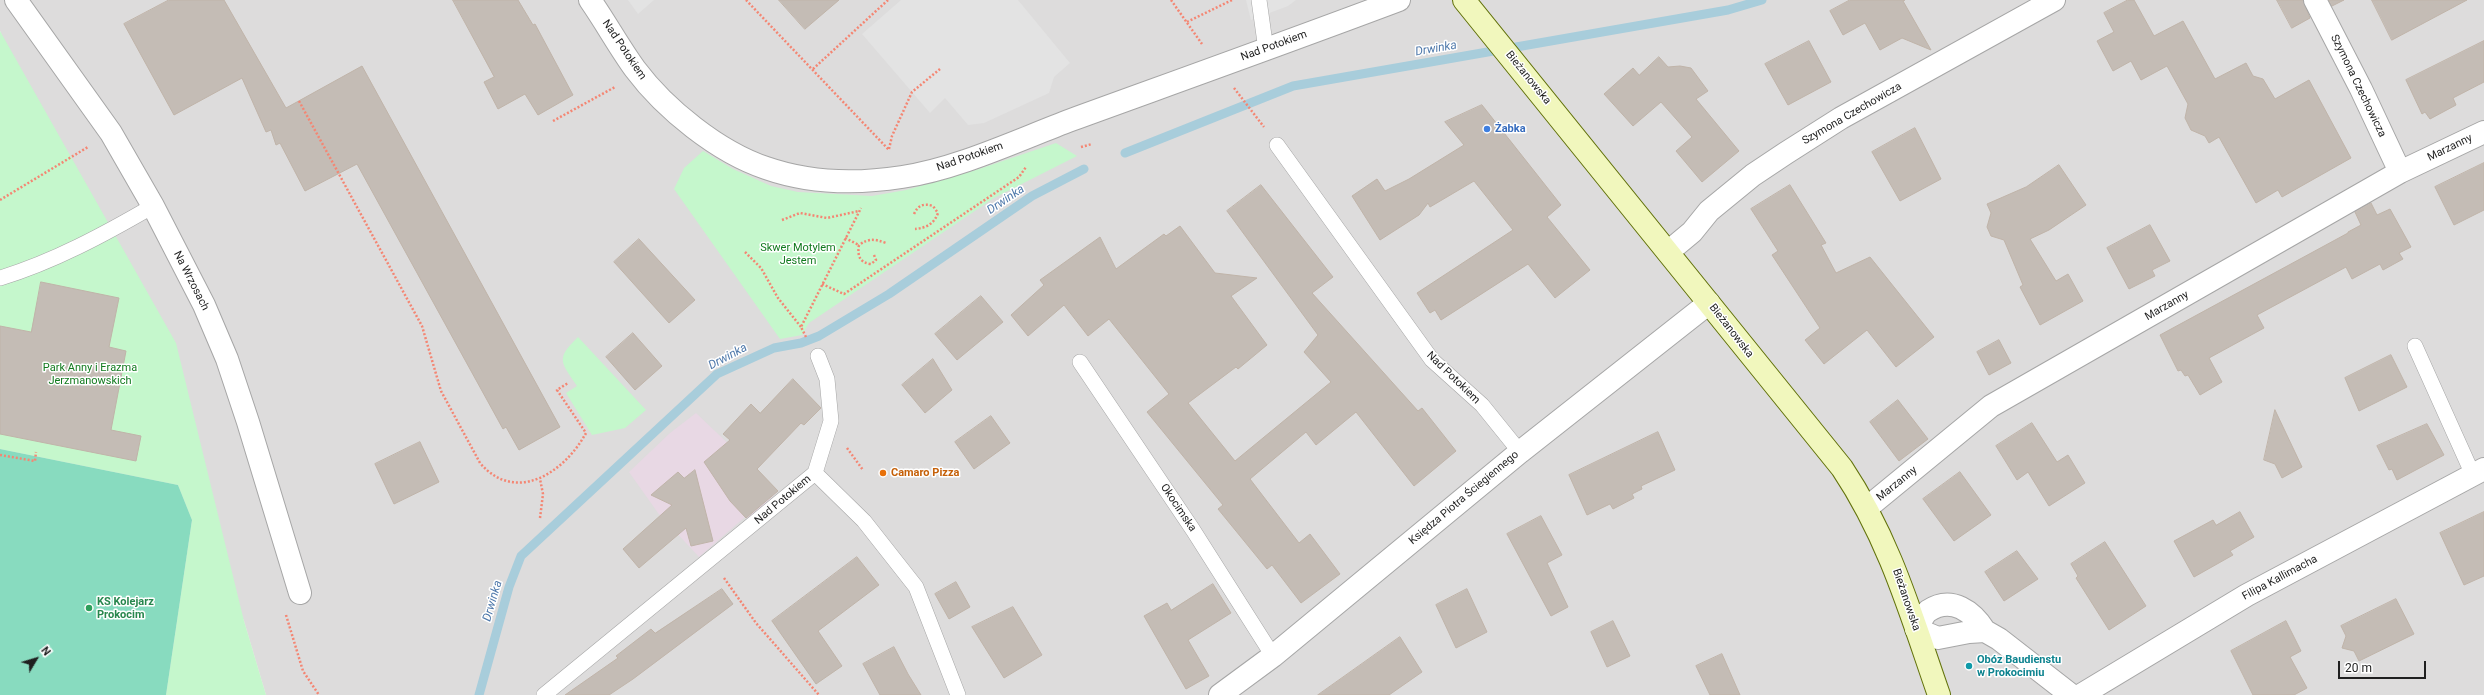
<!DOCTYPE html>
<html>
<head>
<meta charset="utf-8">
<style>
  body { margin:0 }
  #map { position:relative; width:2484px; height:695px; overflow:hidden; background:#efede6; font-family:Roboto,sans-serif }
  canvas { display:block }
  .north { position:absolute; left:16px; top:639px; width:40px; height:40px; -webkit-text-stroke:3px #fff; paint-order:stroke; rotate:52deg; font-size:11px; font-weight:700; line-height:16px; text-align:center; color:#1f1f1f }
  .north::after { content:''; display:block; margin:auto; width:14px; height:18px; background:#1f1f1f; clip-path:polygon(50% 0,100% 100%,50% 72%,0 100%) }
  .scale { position:absolute; left:2338px; top:661px; width:88px; height:18px; box-sizing:border-box; border:2px solid #1f1f1f; border-top:0; padding-left:5px; font-size:12px; line-height:14px; white-space:nowrap; color:#1f1f1f; -webkit-text-stroke:3px #fff; paint-order:stroke }
</style>
</head>
<body>
<div id="map">
<canvas width="2484" height="695"></canvas>
<div class="north">N</div>
<div class="scale">20 m</div>
</div>
<script>
const ctx = document.querySelector('canvas').getContext('2d');
ctx.lineJoin = 'round';
function paint(path, color) { ctx.fillStyle = color; ctx.fill(path, 'evenodd'); }
function trace(path, color, width, dash) { ctx.strokeStyle = color; ctx.lineWidth = width; ctx.lineCap = dash ? 'butt' : 'round'; ctx.setLineDash(dash || []); ctx.stroke(path); }
function drawText(font, color, halo, rows, align = 'center') {
  ctx.font = font + ' Roboto,sans-serif'; ctx.lineWidth = 3; ctx.setLineDash([]); ctx.textBaseline = 'middle'; ctx.strokeStyle = halo; ctx.fillStyle = color; for (const [text, x, y, turn = 0] of rows) {
    ctx.save(); ctx.translate(x, y); ctx.rotate((+turn || 0) * Math.PI / 180); ctx.textAlign = isNaN(turn) ? turn : align; if (halo) ctx.strokeText(text, 0, 0); ctx.fillText(text, 0, 0); ctx.restore();
  }
}
const residential = new Path2D(`
  M 0,0 L 2484,0 L 2484,695 L 266,695 L 244,621 L 0,31 Z`);
const industrial = new Path2D(`
  M 696,413 L 778,491 L 749,520 L 745,517 L 699,557 L 658,513 L 629,472 L 670,433 Z`);
const park = new Path2D(`
  M 0,31 L 176,343 L 244,621 L 266,695 L 166,695 L 192,520 L 178,485 L 0,449 Z
  M 1056,143 L 1077,156 L 994,198 L 809,323 L 802,335 L 780,339 L 674,189 L 684,168 L 703,151 L 733,169 L 771,186 L 798,192 L 872,196 L 906,190 L 979,169 Z
  M 578,337 L 646,410 L 625,428 L 592,435 L 566,393 L 577,386 C 561,362 555,359 578,337 Z`);
const pitch = new Path2D(`
  M 0,449 L 178,485 L 192,520 L 166,695 L 0,695 Z`);
const parking = new Path2D(`
  M 628,0 L 654,0 L 638,14 Z
  M 901,0 L 1018,0 L 1070,63 L 1054,77 L 1049,93 L 984,123 L 968,125 L 945,98 L 930,113 L 862,34 Z
  M 1246,0 L 1296,0 L 1288,6 L 1251,20 Z`);
const stream = new Path2D(`
  M 1125,153 L 1293,86 L 1728,10 L 1762,0
  M 479,695 L 509,587 L 521,556 L 717,374 L 774,348 L 801,343 L 819,336 L 889,294 L 1032,196 L 1084,169`);
const building = new Path2D(`
  M 169,0 L 224,0 L 286,108 L 362,66 L 560,427 L 519,450 L 506,427 L 503,429 L 357,164 L 305,191 L 280,143 L 276,145 L 271,130 L 266,132 L 242,78 L 174,115 L 124,24 Z
  M 453,0 L 518,0 L 533,25 L 535,24 L 573,95 L 538,115 L 525,94 L 498,109 L 484,82 L 494,77 Z
  M 779,0 L 839,0 L 805,29 Z
  M 1850,0 L 1905,0 L 1903,1 L 1931,50 L 1902,38 L 1880,50 L 1865,23 L 1843,35 L 1830,11 Z
  M 2128,0 L 2134,0 L 2154,36 L 2183,21 L 2215,79 L 2246,63 L 2253,76 L 2263,79 L 2275,99 L 2309,80 L 2351,158 L 2282,197 L 2278,190 L 2256,203 L 2219,137 L 2209,143 L 2205,136 L 2191,130 L 2185,118 L 2188,104 L 2167,66 L 2141,80 L 2131,61 L 2113,71 L 2097,41 L 2114,32 L 2104,13 Z
  M 2277,0 L 2303,0 L 2310,18 L 2292,28 Z
  M 2329,0 L 2344,0 L 2332,6 Z
  M 2372,0 L 2467,0 L 2392,40 Z
  M 1809,41 L 1831,82 L 1788,105 L 1765,64 Z
  M 2484,41 L 2484,82 L 2453,98 L 2456,105 L 2430,119 L 2425,112 L 2422,114 L 2406,80 Z
  M 1659,57 L 1668,67 L 1680,66 L 1691,68 L 1708,91 L 1696,99 L 1739,151 L 1702,182 L 1676,151 L 1692,137 L 1661,102 L 1633,126 L 1604,94 L 1633,68 L 1639,75 Z
  M 1482,105 L 1561,205 L 1547,217 L 1590,270 L 1555,298 L 1528,264 L 1441,320 L 1435,310 L 1430,313 L 1417,293 L 1513,230 L 1474,181 L 1430,207 L 1428,203 L 1419,215 L 1380,240 L 1352,196 L 1377,179 L 1385,191 L 1409,179 L 1464,145 L 1445,122 Z
  M 1915,128 L 1941,179 L 1900,201 L 1872,152 Z
  M 2484,163 L 2484,210 L 2454,225 L 2435,187 Z
  M 2059,165 L 2086,205 L 2049,230 L 2030,239 L 2056,281 L 2068,274 L 2083,301 L 2040,325 L 2020,287 L 2023,285 L 2004,240 L 1991,236 L 1987,227 L 1991,213 L 1987,204 L 2026,187 Z
  M 1261,185 L 1333,277 L 1312,293 L 1418,411 L 1422,408 L 1456,451 L 1414,486 L 1356,412 L 1316,445 L 1306,432 L 1250,479 L 1299,543 L 1310,534 L 1340,574 L 1301,603 L 1272,565 L 1267,569 L 1218,509 L 1223,505 L 1147,412 L 1169,394 L 1109,319 L 1088,336 L 1064,305 L 1028,336 L 1011,315 L 1044,285 L 1040,280 L 1100,237 L 1116,269 L 1164,234 L 1166,236 L 1180,226 L 1215,273 L 1257,278 L 1231,296 L 1267,345 L 1238,369 L 1236,367 L 1188,403 L 1235,461 L 1331,382 L 1304,352 L 1318,335 L 1227,211 Z
  M 1790,185 L 1826,243 L 1821,245 L 1836,273 L 1870,257 L 1934,337 L 1896,367 L 1867,330 L 1824,364 L 1805,340 L 1820,328 L 1772,255 L 1778,251 L 1751,209 Z
  M 2371,203 L 2377,215 L 2390,209 L 2411,247 L 2399,253 L 2403,259 L 2383,270 L 2380,264 L 2352,279 L 2346,267 L 2257,315 L 2264,328 L 2209,358 L 2222,382 L 2200,395 L 2188,375 L 2185,376 L 2181,370 L 2178,371 L 2160,335 L 2348,233 L 2348,232 L 2361,225 L 2355,212 Z
  M 2150,225 L 2170,261 L 2152,270 L 2155,276 L 2129,289 L 2107,248 Z
  M 639,239 L 695,300 L 669,323 L 614,262 Z
  M 41,282 L 119,298 L 109,347 L 126,351 L 111,430 L 141,436 L 136,461 L 0,434 L 0,326 L 31,332 Z
  M 981,296 L 1003,322 L 957,360 L 935,334 Z
  M 633,333 L 662,366 L 635,390 L 606,357 Z
  M 1999,340 L 2011,363 L 1989,375 L 1977,352 Z
  M 2391,355 L 2407,387 L 2359,411 L 2345,378 Z
  M 933,359 L 952,390 L 925,413 L 902,385 Z
  M 793,379 L 821,408 L 804,425 L 801,423 L 757,469 L 778,491 L 746,518 L 730,501 L 704,462 L 730,440 L 723,434 L 751,404 L 760,413 Z
  M 1898,400 L 1928,439 L 1899,461 L 1870,422 Z
  M 2275,410 L 2302,467 L 2282,478 L 2275,464 L 2264,460 Z
  M 991,416 L 1010,443 L 974,469 L 955,442 Z
  M 2032,423 L 2057,462 L 2068,455 L 2085,483 L 2049,506 L 2028,472 L 2017,480 L 1996,446 Z
  M 2427,424 L 2444,455 L 2397,480 L 2392,469 L 2389,470 L 2377,446 Z
  M 1658,432 L 1675,470 L 1641,486 L 1642,489 L 1632,494 L 1634,498 L 1613,509 L 1610,504 L 1587,515 L 1569,475 Z
  M 420,442 L 439,482 L 394,504 L 375,464 Z
  M 695,470 L 713,541 L 691,546 L 686,528 L 639,568 L 623,549 L 672,505 L 651,495 L 678,472 L 684,478 Z
  M 1960,472 L 1991,515 L 1954,541 L 1923,499 Z
  M 2240,512 L 2254,537 L 2230,551 L 2233,555 L 2194,577 L 2174,541 L 2213,520 L 2216,525 Z
  M 2484,512 L 2484,576 L 2464,585 L 2440,533 Z
  M 1541,516 L 1562,555 L 1547,563 L 1568,607 L 1551,616 L 1507,534 Z
  M 2105,542 L 2146,606 L 2109,630 L 2076,578 L 2078,576 L 2071,564 Z
  M 2017,551 L 2038,579 L 2004,601 L 1985,572 Z
  M 857,557 L 879,585 L 818,631 L 842,666 L 816,684 L 772,621 Z
  M 956,582 L 970,607 L 949,619 L 935,594 Z
  M 1213,584 L 1231,613 L 1188,640 L 1209,676 L 1186,689 L 1144,616 L 1167,603 L 1171,610 Z
  M 722,589 L 733,604 L 633,679 L 609,695 L 565,695 L 618,658 L 616,656 L 651,629 L 655,633 Z
  M 1467,589 L 1487,632 L 1456,648 L 1436,605 Z
  M 2396,599 L 2414,634 L 2359,661 L 2354,651 L 2342,648 L 2346,636 L 2341,626 Z
  M 1013,607 L 1042,655 L 1004,678 L 972,627 Z
  M 1613,621 L 1630,656 L 1607,667 L 1591,632 Z
  M 2286,621 L 2301,651 L 2290,657 L 2307,688 L 2294,695 L 2253,695 L 2231,651 Z
  M 1400,637 L 1422,672 L 1389,695 L 1318,695 Z
  M 894,647 L 908,674 L 921,695 L 880,695 L 863,664 Z
  M 1722,654 L 1740,695 L 1710,695 L 1696,666 Z`);
const path = new Path2D(`
  M 746,0 L 889,150
  M 1171,0 L 1202,44
  M 1187,22 L 1232,0
  M 813,69 L 888,0
  M 1234,88 L 1264,127
  M 299,101 L 422,326 L 441,391 L 480,463 C 516,505 565,472 586,433 L 557,390 L 568,383
  M 553,121 L 615,87
  M 1081,147 L 1092,144
  M 889,149 L 892,136 L 912,92 L 940,69
  M 0,200 L 88,147
  M 914,214 C 918,205 924,203 933,206 L 938,213 C 934,224 926,228 915,229
  M 782,220 L 800,213 L 827,218 L 859,211
  M 845,238 L 859,245
  M 745,252 L 761,268 L 778,298 L 801,327
  M 874,255 L 876,260 L 871,264 C 860,263 857,256 859,245 C 869,238 875,239 886,243
  M 822,284 L 844,294 L 1019,177 L 1026,167
  M 806,337 L 801,327 L 861,208
  M 847,448 L 863,470
  M 0,455 L 35,461 L 36,452
  M 540,518 L 543,494 L 540,479
  M 724,578 L 756,623 L 819,695
  M 286,615 L 303,671 L 319,695`);
const lane = new Path2D(`
  M 1259,0 L 1266,50
  M 1277,145 L 1432,360 L 1482,405 L 1520,452
  M 0,278 C 53,262 105,234 153,206
  M 2415,346 L 2473,475
  M 1080,362 L 1193,530 L 1273,656
  M 815,473 L 831,421 L 827,379 L 818,356
  M 544,695 L 815,473 L 864,521 L 916,587 L 958,695`);
const street = new Path2D(`
  M 16,0 L 111,133 L 153,206 L 204,305 L 227,359 L 248,422 L 300,593
  M 590,0 C 606,23 619,47 635,69 C 665,109 718,152 766,168 C 809,183 857,184 902,177 C 957,169 1018,140 1071,120 C 1181,80 1290,41 1399,0
  M 2315,0 L 2361,89 L 2400,172
  M 1668,252 L 1692,232 L 1709,211 L 1753,175 L 1786,153 L 1841,118 L 2054,0
  M 1868,507 L 1991,406 L 2400,172 L 2484,132
  M 1985,631 C 1973,612 1952,595 1928,611 C 1923,615 1920,624 1916,629 L 1938,638 L 1969,632 L 1985,631 L 1999,639 L 2071,695
  M 1220,695 L 1273,656 L 1520,452 L 1709,303
  M 2081,695 L 2247,595 L 2484,469`);
const secondary = new Path2D(`
  M 1464,0 L 1842,468 C 1890,540 1911,615 1939,695`);
const markers = [
  [1487,129,4,"#3f7fe0"],
  [883,473,4,"#e8710a"],
  [89,608,4,"#2e9e5b"],
  [1969,666,4,"#0f9aa8"]
];
const streetNames = [
  ["Nad Potokiem",1274,46,-20],
  ["Nad Potokiem",624,50,56],
  ["Bieżanowska",1528,78,51],
  ["Szymona Czechowicza",2358,86,64],
  ["Szymona Czechowicza",1852,114,-30],
  ["Marzanny",2450,148,-26],
  ["Nad Potokiem",970,157,-19],
  ["Na Wrzosach",191,281,63],
  ["Marzanny",2167,306,-30],
  ["Bieżanowska",1731,331,52],
  ["Nad Potokiem",1453,378,44],
  ["Marzanny",1897,484,-39],
  ["Księdza Piotra Ściegiennego",1464,498,-40],
  ["Nad Potokiem",783,500,-40],
  ["Okocimska",1178,508,56],
  ["Filipa Kallimacha",2280,578,-28],
  ["Bieżanowska",1906,600,71]
];
const shopNames = [
  ["Żabka",1495,129]
];
const parkNames = [
  ["Skwer Motylem",798,248],
  ["Jestem",798,261],
  ["Park Anny i Erazma",90,368],
  ["Jerzmanowskich",90,381]
];
const foodNames = [
  ["Camaro Pizza",891,473]
];
const leisureNames = [
  ["KS Kolejarz",97,602],
  ["Prokocim",97,615]
];
const cultureNames = [
  ["Obóz Baudienstu",1977,660],
  ["w Prokocimiu",1977,673]
];
const waterNames = [
  ["Drwinka",1436,49,-10],
  ["Drwinka",1006,200,-34],
  ["Drwinka",728,357,-28],
  ["Drwinka",493,601,-74]
];
paint(residential, '#dddcdc');
paint(industrial, '#e8d8e4');
paint(park, '#c5f7cc');
paint(pitch, '#88dbbf');
paint(parking, '#e3e3e3');
trace(stream, '#a8cddb', 9);
paint(building, '#c4bcb5');
trace(building, '#c0b4a9', 1);
trace(lane, '#a6a6a6', 16);
trace(street, '#a6a6a6', 24);
trace(secondary, '#62720a', 24);
trace(path, '#f48673', 2.5, [2, 2]);
trace(lane, '#fff', 15);
trace(street, '#fff', 22);
trace(secondary, '#f1f7bd', 22);
for (const [x, y, r, color] of markers) { const dot = new Path2D(); dot.arc(x, y, r, 0, 2 * Math.PI); ctx.fillStyle = color; ctx.fill(dot); trace(dot, '#fff', 1.5); }
drawText('11px', '#1f1f1f', '#fff', streetNames);
drawText('bold 11px', '#366cbe', '#fff', shopNames, 'left');
drawText('11px', '#117a1e', '#fff', parkNames);
drawText('bold 11px', '#c56008', '#fff', foodNames, 'left');
drawText('bold 11px', '#27864d', '#fff', leisureNames, 'left');
drawText('bold 11px', '#0d838f', '#fff', cultureNames, 'left');
drawText('italic 12px', '#4f79ab', '#fff', waterNames);
</script>
</body>
</html>
